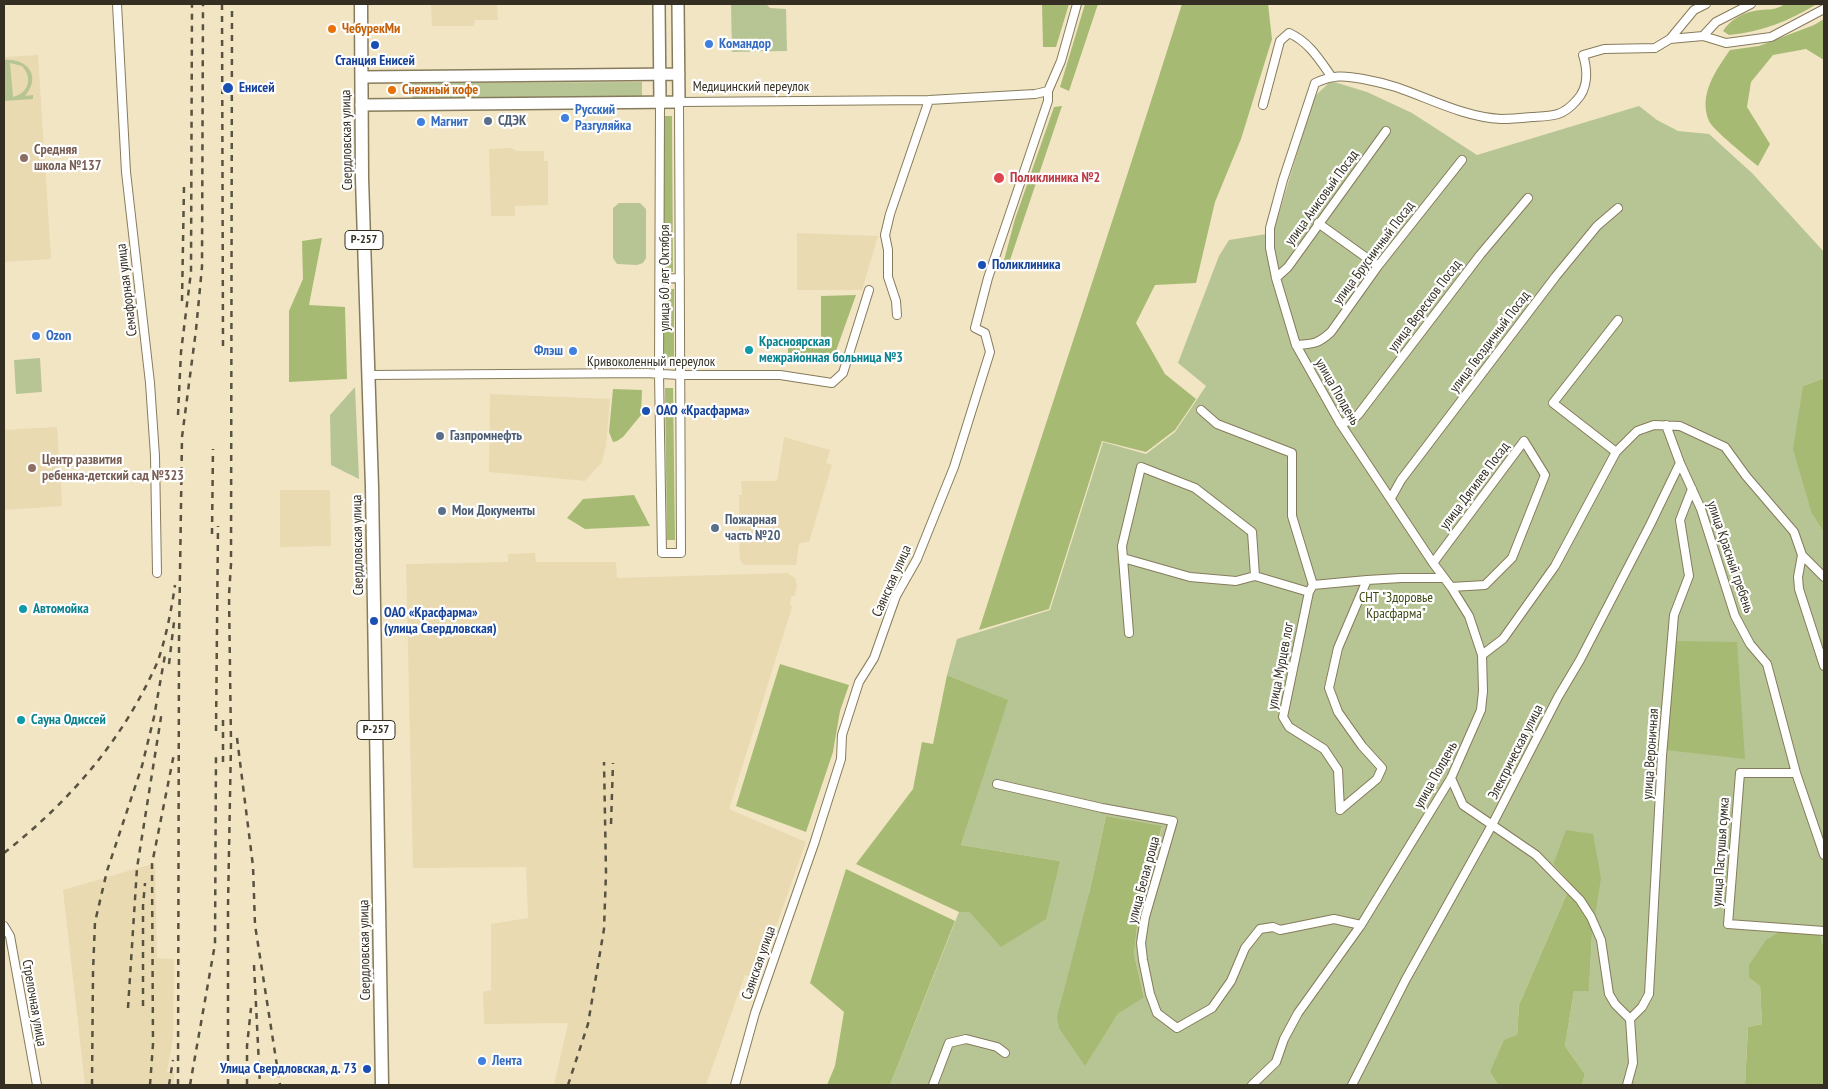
<!DOCTYPE html>
<html>
<head>
<meta charset="utf-8">
<style>
  body { margin:0 }
  #map { position:relative; width:1828px; height:1089px; overflow:hidden; background:#f2e5c4; font-family:"PT Sans Narrow",sans-serif }
  canvas { display:block }
  .frame { position:absolute; inset:0; border:5px solid #342f22; pointer-events:none }
</style>
</head>
<body>
<div id="map">
<canvas width="1828" height="1089"></canvas>
<div class="frame"></div>
</div>
<script>
const ctx = document.querySelector('canvas').getContext('2d');
ctx.lineJoin = 'round';
function paint(path, color) { ctx.fillStyle = color; ctx.fill(path, 'evenodd'); }
function trace(path, color, width, dash) { ctx.strokeStyle = color; ctx.lineWidth = width; ctx.lineCap = dash ? 'butt' : 'round'; ctx.setLineDash(dash || []); ctx.stroke(path); }
function drawText(font, color, halo, rows, align = 'center') {
  ctx.font = font + ' "PT Sans Narrow",sans-serif'; ctx.lineWidth = 4.5; ctx.setLineDash([]); ctx.textBaseline = 'middle'; ctx.strokeStyle = halo; ctx.fillStyle = color; for (const [text, x, y, turn = 0] of rows) {
    ctx.save(); ctx.translate(x, y); ctx.rotate((+turn || 0) * Math.PI / 180); ctx.textAlign = isNaN(turn) ? turn : align; if (halo) ctx.strokeText(text, 0, 0); ctx.fillText(text, 0, 0); ctx.restore();
  }
}
const built = new Path2D(`
  M 431,4 L 497,4 L 498,20 L 475,20 L 474,26 L 432,26 Z
  M 38,55 L 51,259 L 4,262 L 4,57 Z
  M 511,148 L 517,151 L 544,151 L 544,161 L 548,161 L 548,205 L 515,206 L 515,216 L 491,216 L 489,149 Z
  M 797,233 L 878,236 L 862,290 L 797,290 Z
  M 490,394 L 610,399 L 606,446 L 602,462 L 585,481 L 489,472 Z
  M 57,427 L 62,506 L 4,510 L 4,430 Z
  M 784,437 L 830,450 L 826,463 L 832,465 L 809,542 L 799,543 L 796,565 L 744,565 L 740,560 L 739,540 L 739,495 L 742,495 L 741,481 L 777,481 Z
  M 280,490 L 330,490 L 331,546 L 280,547 Z
  M 535,553 L 536,562 L 616,562 L 617,578 L 787,573 L 795,578 L 797,586 L 795,595 L 791,597 L 790,604 L 792,607 L 729,809 L 806,842 L 757,980 L 745,975 L 706,1085 L 554,1085 L 568,1023 L 484,1024 L 483,992 L 491,990 L 491,924 L 528,918 L 526,867 L 413,868 L 406,564 L 508,562 L 508,554 Z
  M 152,864 L 155,864 L 157,958 L 174,959 L 173,1038 L 167,1072 L 174,1073 L 174,1085 L 85,1085 L 63,890 Z`);
const green = new Path2D(`
  M 731,4 L 766,4 L 770,8 L 786,9 L 787,51 L 732,52 Z
  M 4,60 C 27,58 42,76 25,96 L 33,95 L 33,99 L 4,101 ZM 10,63 L 22,66 C 33,78 29,93 13,97 Z
  M 1331,81 L 1367,92 L 1412,113 L 1477,155 L 1639,106 L 1657,120 L 1678,131 L 1709,134 L 1752,173 L 1824,252 L 1824,378 L 1803,386 L 1812,514 L 1824,533 L 1824,949 L 1820,934 L 1749,978 L 1760,986 L 1762,1024 L 1748,1027 L 1745,1085 L 1582,1085 L 1585,1074 L 1565,1046 L 1574,991 L 1589,991 L 1592,935 L 1567,830 L 1553,864 L 1571,884 L 1519,1005 L 1517,1035 L 1490,1072 L 1498,1085 L 890,1085 L 959,912 L 969,912 L 1001,946 L 1060,861 L 961,845 L 1007,700 L 947,675 L 957,639 L 1050,610 L 1103,442 L 1146,454 L 1175,432 L 1206,386 L 1178,363 L 1219,256 L 1229,240 L 1273,233 L 1314,97 ZM 1106,816 L 1162,827 L 1138,917 L 1134,954 L 1144,996 L 1118,1014 L 1085,1065 L 1089,894 Z
  M 642,82 L 642,98 L 412,99 L 412,83 Z
  M 619,203 L 640,203 L 646,209 L 646,258 L 643,263 L 637,265 L 617,264 L 613,258 L 613,208 Z
  M 40,358 L 42,392 L 16,394 L 14,360 Z
  M 355,387 L 359,479 L 331,465 L 330,415 Z`);
const forest = new Path2D(`
  M 1042,4 L 1069,4 L 1056,47 L 1043,47 Z
  M 1085,4 L 1098,4 L 1069,91 L 1060,87 Z
  M 1182,4 L 1268,4 L 1272,39 L 1241,139 L 1215,202 L 1196,283 L 1155,285 L 1136,323 L 1165,374 L 1196,399 L 1175,430 L 1146,452 L 1102,441 L 1049,609 L 979,630 C 1046,421 1116,213 1182,4 Z
  M 1785,4 L 1817,4 C 1789,21 1762,32 1729,35 L 1723,31 C 1729,21 1742,13 1754,11 C 1767,8 1773,12 1785,4 Z
  M 1824,19 L 1824,60 L 1806,49 L 1773,55 L 1751,82 L 1747,107 L 1770,144 L 1758,166 C 1749,159 1712,129 1709,121 C 1698,95 1716,70 1730,50 L 1759,46 L 1814,25 Z
  M 1062,106 L 1008,266 L 1003,264 L 1015,219 L 1054,107 Z
  M 663,116 L 672,116 L 673,272 L 664,272 Z
  M 322,238 L 309,305 L 345,307 L 347,379 L 289,382 L 289,311 L 303,279 L 302,241 Z
  M 662,289 L 674,289 L 674,363 L 663,363 Z
  M 856,295 L 832,362 L 788,362 L 788,344 L 821,343 L 821,296 Z
  M 1824,378 L 1824,533 L 1812,514 L 1793,449 L 1803,386 Z
  M 665,388 L 673,388 L 675,540 L 667,540 Z
  M 613,389 L 642,390 L 641,415 L 623,437 L 617,441 L 613,442 L 609,432 Z
  M 634,495 L 650,526 L 585,529 L 567,518 L 583,499 Z
  M 1675,641 L 1737,642 L 1745,759 L 1666,750 Z
  M 780,664 L 849,685 L 840,711 L 833,752 L 806,832 L 736,806 Z
  M 947,675 L 1008,700 L 961,845 L 1060,861 L 1046,919 L 1001,947 L 969,912 L 959,912 L 856,864 L 913,789 L 922,742 L 933,744 Z
  M 1106,816 L 1162,826 L 1138,917 L 1134,954 L 1144,997 L 1118,1014 L 1085,1066 L 1059,1028 L 1057,1017 L 1089,894 Z
  M 1566,830 L 1593,834 L 1601,878 L 1592,935 L 1589,991 L 1574,991 L 1565,1046 L 1585,1074 L 1582,1085 L 1498,1085 L 1490,1072 L 1504,1040 L 1517,1035 L 1519,1005 L 1571,884 L 1553,864 Z
  M 846,869 L 955,921 L 890,1085 L 827,1085 L 835,1066 L 844,1012 L 810,983 Z
  M 1781,931 L 1820,934 L 1824,949 L 1824,1085 L 1745,1085 L 1748,1027 L 1762,1024 L 1760,986 L 1749,978 L 1749,965 L 1766,940 Z`);
const minor = new Path2D(`
  M 117,4 L 126,172 L 150,383 L 155,456 L 157,573
  M 1703,36 L 1716,22 L 1751,4
  M 1670,39 L 1703,36 L 1726,43 L 1771,37 L 1824,9
  M 660,103 L 659,374 L 662,553 L 681,553 L 679,102 L 929,100 L 1035,94 L 1048,91
  M 1263,105 L 1280,41 L 1289,33 C 1309,42 1319,59 1331,76
  M 1318,223 L 1378,266
  M 1276,278 L 1288,267 L 1386,131
  M 660,279 L 680,278
  M 897,315 L 896,301 L 888,277 L 888,250 L 885,235 L 890,214 L 929,100
  M 1296,345 C 1313,344 1318,344 1331,332 L 1378,266 L 1462,160
  M 369,375 L 646,373 L 679,375 L 780,375 L 832,383 L 843,373 L 869,290
  M 1201,410 L 1217,424 L 1292,453 L 1292,516 L 1313,585
  M 1340,423 L 1351,421 L 1358,415 L 1480,255 L 1528,198
  M 1616,452 L 1553,403 L 1618,320
  M 1680,463 L 1701,509 L 1735,616 L 1750,644 L 1767,664 L 1796,773 L 1824,855
  M 1391,498 L 1401,480 L 1556,276 L 1597,226 L 1618,208
  M 1802,555 L 1824,577
  M 1123,558 L 1190,577 L 1236,581 L 1255,576 L 1309,592 L 1313,585 L 1367,580
  M 1433,563 L 1524,441 L 1545,475 L 1512,558 L 1485,585 L 1451,587
  M 1309,592 L 1283,717 L 1289,727 L 1324,749 L 1338,770 L 1340,810
  M 1129,633 L 1122,546 L 1141,467 L 1195,488 L 1252,532 L 1255,576
  M 1482,655 L 1503,639 L 1555,566 L 1616,452 L 1637,431 L 1654,425 L 1680,426 L 1725,447 L 1746,476 L 1794,532 L 1802,555 L 1798,577 L 1799,589 L 1824,666
  M 1796,773 L 1740,773 L 1728,924 L 1824,931
  M 1451,778 L 1463,805 L 1536,855 L 1580,900 L 1591,917 L 1601,940 L 1609,994 L 1615,1004 L 1630,1019 L 1633,1063 L 1627,1085
  M 997,784 L 1102,808 L 1173,821 L 1145,917 L 1141,943 L 1143,960 L 1150,994 L 1157,1013 L 1177,1028 L 1212,1008 L 1231,981 L 1245,948 L 1260,929 L 1273,927 L 1280,930 L 1334,919 L 1361,925
  M 1340,810 L 1377,779 L 1382,768 L 1362,746 L 1338,712 L 1329,688 L 1338,648 L 1367,580 L 1401,578 L 1444,578
  M 4,926 L 10,936 L 37,1085
  M 1630,1019 L 1642,1007 L 1649,994 L 1662,756 L 1674,615 L 1689,576 L 1680,520 L 1692,489
  M 735,1085 L 755,1013 L 814,844 L 841,759 L 842,735 L 859,682 L 874,658 L 896,596 L 917,559 L 954,467 L 990,352 L 985,333 L 975,328 L 988,278 L 1048,101 L 1048,91 L 1061,61 L 1077,4
  M 933,1085 L 949,1043 L 966,1039 L 997,1047 L 1005,1053
  M 1252,1085 L 1276,1062 L 1284,1039 L 1298,1013 L 1361,925 L 1451,778 L 1481,710 L 1483,691 L 1482,655 L 1469,616 L 1451,587 L 1433,563 L 1340,423 L 1296,345 L 1276,278 L 1270,248 L 1270,228 L 1283,180 L 1315,83 C 1333,75 1343,75 1363,79 C 1374,81 1386,84 1396,87 C 1431,99 1464,117 1501,119 C 1511,119 1522,118 1532,117 C 1551,116 1562,117 1576,101 C 1588,89 1588,71 1583,55 L 1604,49 L 1655,48 L 1670,39 L 1694,10 L 1706,4
  M 1352,1085 L 1406,979 L 1492,825 L 1558,697 L 1580,660 L 1650,525 L 1680,463 L 1666,425`);
const secondary = new Path2D(`
  M 659,4 L 660,103
  M 362,77 L 679,74
  M 361,105 L 679,102 L 678,4`);
const trunk = new Path2D(`
  M 361,4 L 362,178 L 372,487 L 382,1085`);
const rail = new Path2D(`
  M 222,4 L 223,348
  M 182,301 L 184,186
  M 178,415 L 181,352 L 191,272 L 192,4
  M 212,534 L 213,449
  M 169,664 L 174,622
  M 223,720 L 223,765
  M 216,731 L 218,526
  M 237,738 L 253,866 L 255,925 L 280,1085
  M 611,824 L 613,763
  M 4,853 C 70,801 123,740 157,663 C 165,643 172,607 175,585
  M 254,965 L 260,1085
  M 143,1006 L 143,906 L 145,883
  M 128,1008 L 137,868 L 162,711
  M 92,1085 L 93,972 L 95,922 L 107,871 L 142,766 L 154,717 L 165,655
  M 150,1085 L 153,1044 L 152,864 L 174,754
  M 169,1085 L 173,1060
  M 178,1085 L 179,641 L 182,437 L 196,330 L 202,267 L 203,4
  M 190,1085 L 215,944 L 216,753
  M 228,1085 L 228,906 L 231,742 L 229,595 L 231,564 L 232,4
  M 247,1085 L 247,1046 L 251,1008
  M 568,1085 L 588,1024 L 604,929 L 606,873 L 604,762`);
const markers = [
  [332,29,5,"#e8710a"],
  [709,44,5,"#3f7fe0"],
  [375,45,5,"#1a4fb4"],
  [228,88,6,"#1a4fb4"],
  [392,90,5,"#e8710a"],
  [565,118,5,"#3f7fe0"],
  [488,121,5,"#5c6f8a"],
  [421,122,5,"#3f7fe0"],
  [24,158,5,"#8d6e63"],
  [999,178,6,"#e0444e"],
  [982,265,5,"#1a4fb4"],
  [36,336,5,"#3f7fe0"],
  [749,350,5,"#0f9aa8"],
  [573,351,5,"#3f7fe0"],
  [646,411,5,"#1a4fb4"],
  [440,436,5,"#5c6f8a"],
  [32,468,5,"#8d6e63"],
  [442,511,5,"#5c6f8a"],
  [715,528,5,"#5c6f8a"],
  [23,609,5,"#0f9aa8"],
  [374,621,5,"#1a4fb4"],
  [21,720,5,"#0f9aa8"],
  [482,1061,5,"#3f7fe0"],
  [367,1069,5,"#1a4fb4"]
];
const shields = [
  [364,240,38],
  [376,730,38]
];
const shieldNames = [
  ["Р-257",364,240],
  ["Р-257",376,730]
];
const foodNames = [
  ["ЧебурекМи",342,29],
  ["Снежный кофе",402,90]
];
const shopNames = [
  ["Командор",719,44],
  ["Русский",575,110],
  ["Разгуляйка",575,126],
  ["Магнит",431,122],
  ["Ozon",46,336],
  ["Флэш",563,351,"right"],
  ["Лента",492,1061]
];
const transitNames = [
  ["Станция Енисей",375,61,"center"],
  ["Енисей",239,88],
  ["Поликлиника",992,265],
  ["ОАО «Красфарма»",656,411],
  ["ОАО «Красфарма»",384,613],
  ["(улица Свердловская)",384,629],
  ["Улица Свердловская, д. 73",357,1069,"right"]
];
const streetNames = [
  ["Медицинский переулок",751,87],
  ["Свердловская улица",347,140,-91],
  ["улица Анисовый Посад",1322,198,-54],
  ["улица Брусничный Посад",1374,253,-53],
  ["улица 60 лет Октября",665,278,-90],
  ["Семафорная улица",127,290,-97],
  ["улица Вересков Посад",1425,306,-53],
  ["улица Гвоздичный Посад",1490,342,-53],
  ["Кривоколенный переулок",651,362],
  ["улица Полдень",1337,392,60],
  ["улица Дягилев Посад",1475,486,-53],
  ["Свердловская улица",358,545,-91],
  ["улица Красный гребень",1730,557,71],
  ["Саянская улица",892,581,-66],
  ["улица Мурцев лог",1281,666,-79],
  ["Электрическая улица",1516,752,-63],
  ["улица Вероничная",1651,754,-86],
  ["улица Полдень",1436,775,-61],
  ["улица Пастушья сумка",1721,852,-86],
  ["улица Белая роща",1144,880,-75],
  ["Свердловская улица",365,950,-91],
  ["Саянская улица",759,963,-71],
  ["Стрелочная улица",34,1003,80]
];
const serviceNames = [
  ["СДЭК",498,121],
  ["Газпромнефть",450,436],
  ["Мои Документы",452,511],
  ["Пожарная",725,520],
  ["часть №20",725,536]
];
const educationNames = [
  ["Средняя",34,150],
  ["школа №137",34,166],
  ["Центр развития",42,460],
  ["ребенка-детский сад №323",42,476]
];
const healthNames = [
  ["Поликлиника №2",1010,178]
];
const cultureNames = [
  ["Красноярская",759,342],
  ["межрайонная больница №3",759,358],
  ["Автомойка",33,609],
  ["Сауна Одиссей",31,720]
];
const parkNames = [
  ["СНТ \"Здоровье",1396,598],
  ["Красфарма\"",1396,614]
];
paint(built, '#e9dab2');
paint(green, '#b7c594');
paint(forest, '#a7ba73');
trace(minor, '#867b5c', 10);
trace(secondary, '#867b5c', 14);
trace(trunk, '#867b5c', 15);
trace(minor, '#fff', 8);
trace(secondary, '#fff', 11);
trace(trunk, '#fff', 12);
trace(rail, '#585241', 2.5, [6, 6]);
for (const [x, y, r, color] of markers) { const dot = new Path2D(); dot.arc(x, y, r, 0, 2 * Math.PI); ctx.fillStyle = color; ctx.fill(dot); trace(dot, '#fff', 2); }
for (const [x, y, w] of shields) { const box = new Path2D(); box.roundRect(x - w / 2, y - 9.5, w, 19, 4); ctx.fillStyle = '#fff'; ctx.fill(box); trace(box, '#342f22', 1); }
drawText('bold 12px', '#342f22', null, shieldNames);
drawText('bold 14px', '#c56008', '#fff', foodNames, 'left');
drawText('bold 14px', '#366cbe', '#fff', shopNames, 'left');
drawText('bold 14px', '#164399', '#fff', transitNames, 'left');
drawText('14px', '#342f22', '#fff', streetNames);
drawText('bold 14px', '#4e5e75', '#fff', serviceNames, 'left');
drawText('bold 14px', '#785e54', '#fff', educationNames, 'left');
drawText('bold 14px', '#be3a42', '#fff', healthNames, 'left');
drawText('bold 14px', '#0d838f', '#fff', cultureNames, 'left');
drawText('14px', '#3e4a16', '#fff', parkNames);
</script>
</body>
</html>
